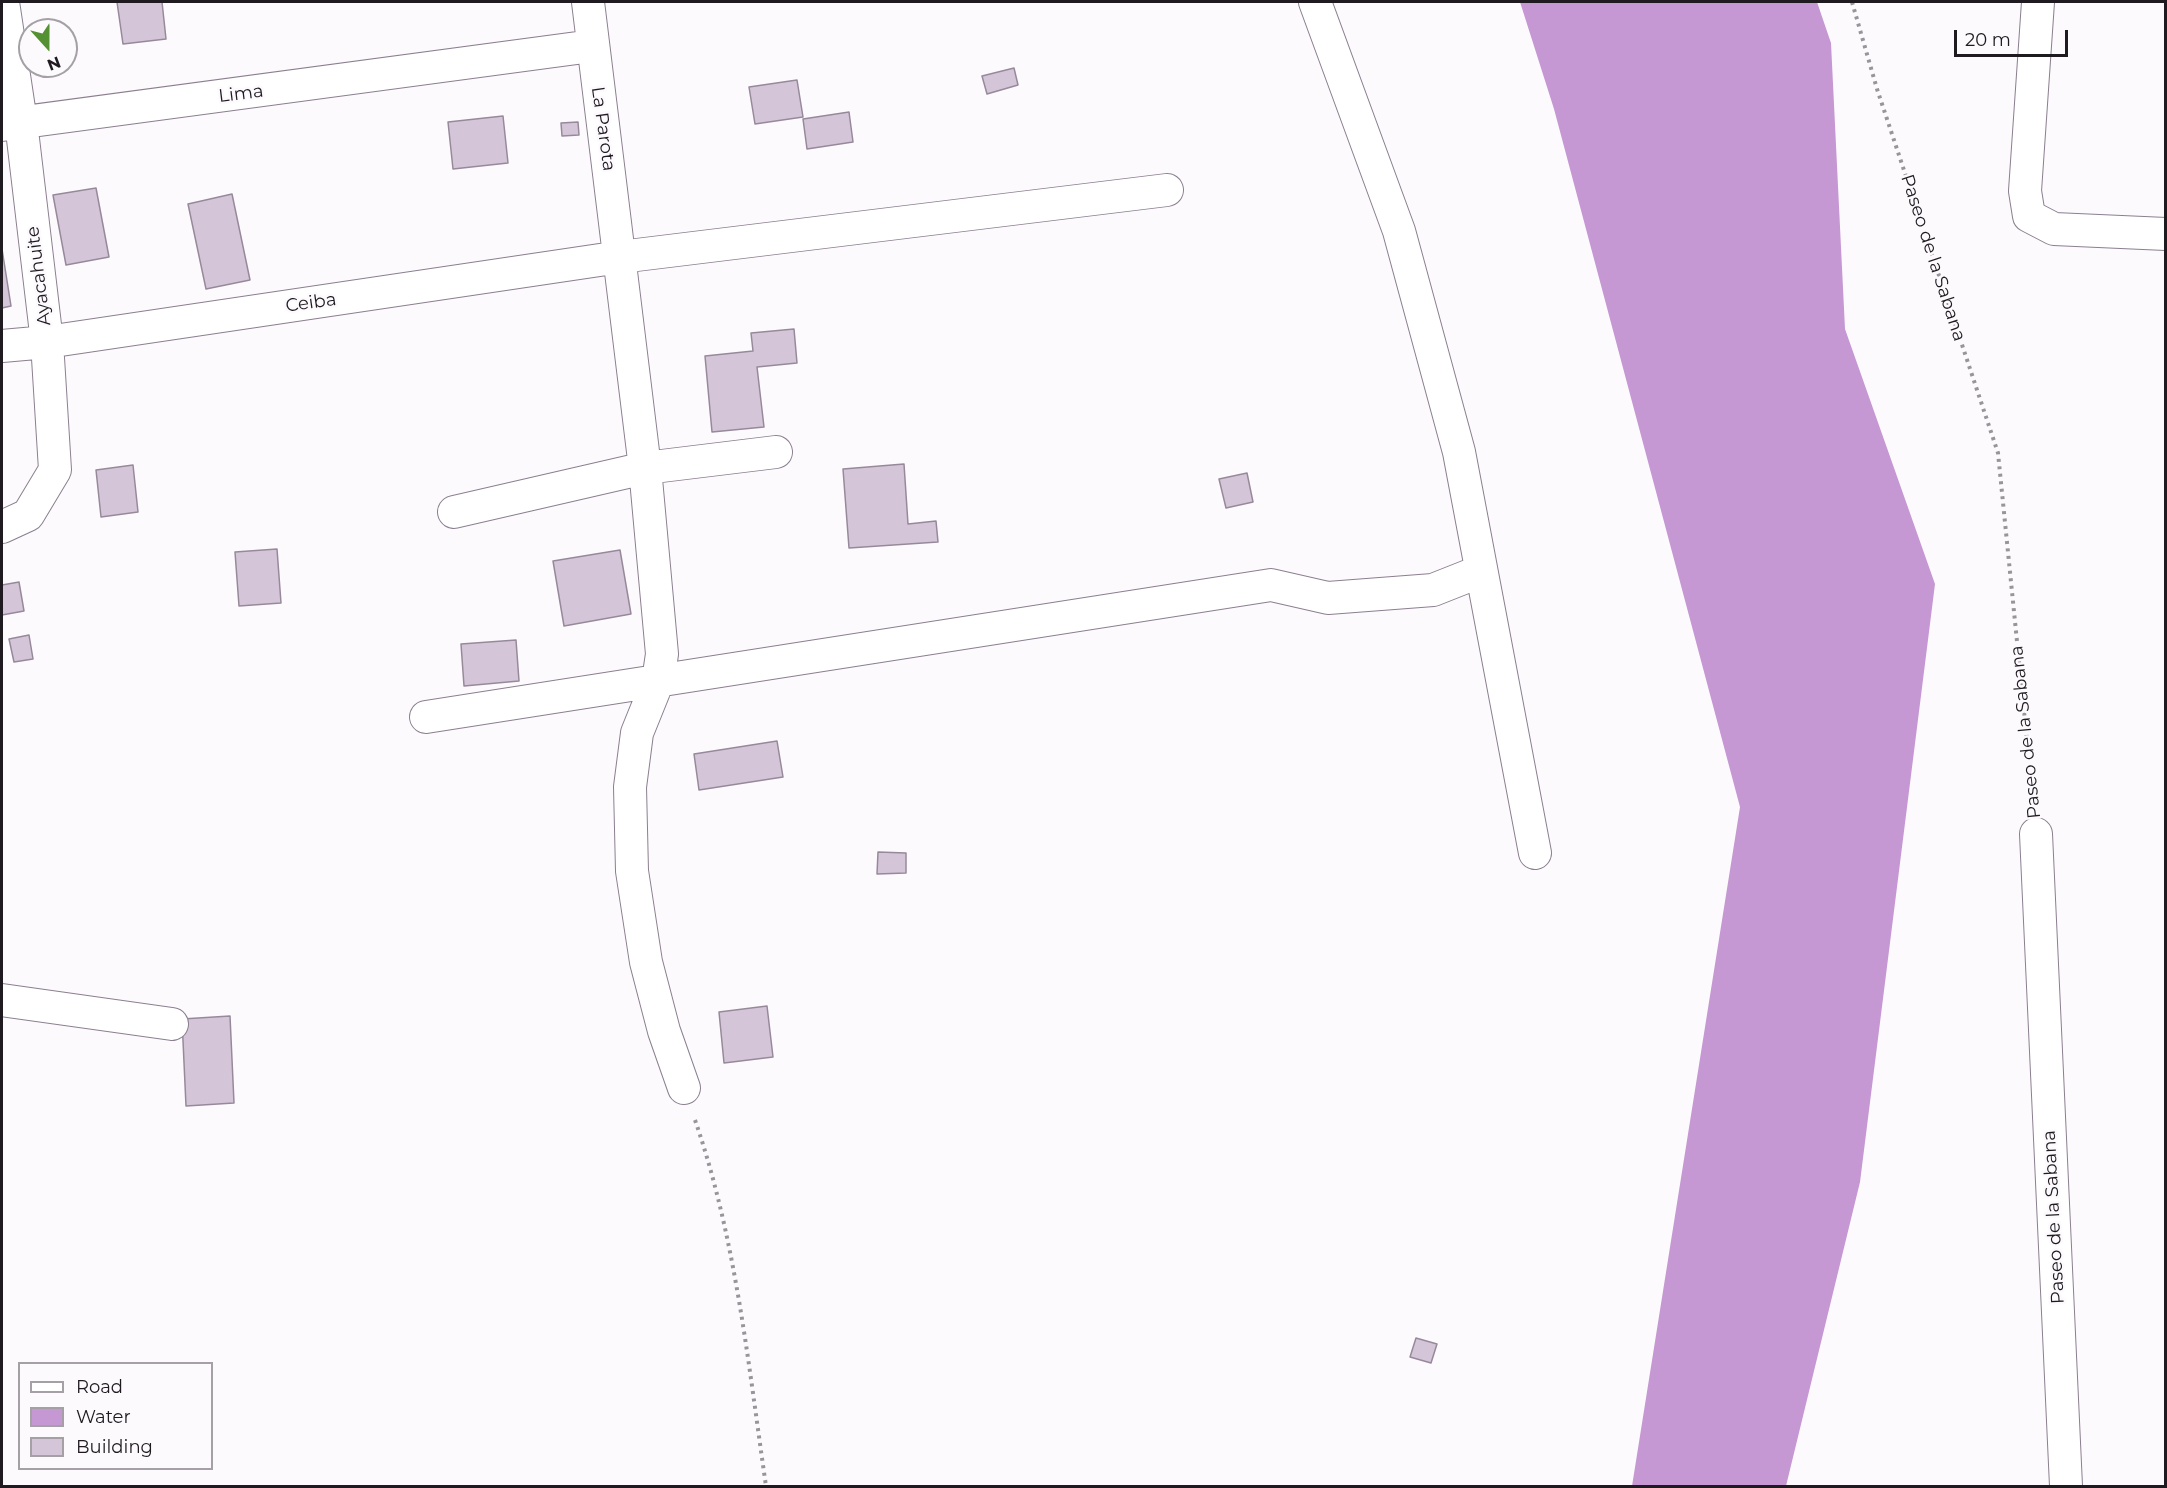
<!DOCTYPE html>
<html>
<head>
<meta charset="utf-8">
<style>
  body { margin:0 }
  #map { position:relative; width:2167px; height:1488px; overflow:hidden; background:#fdfafe; font-family:Montserrat,sans-serif }
  canvas { display:block }
  .frame { position:absolute; inset:0; border:3px solid #1e1a20; pointer-events:none }
  .legend { position:absolute; left:18px; top:1362px; width:195px; height:108px; box-sizing:border-box; background:#fdfafe; border:2px solid #a4a0a5; margin:0; padding:8px 10px; list-style:none; font-size:18px; color:#1e1a20 }
  .legend li { display:flex; align-items:center; gap:12px; height:30px }
  .legend b { width:30px; border:2px solid #a4a0a5 }
  .north { position:absolute; left:18px; top:18px; width:60px; height:60px; box-sizing:border-box; background:#fdfafe; border:2px solid #a4a0a5; border-radius:50%; rotate:159deg; font-size:16px; font-weight:700; line-height:24px; text-align:center; color:#1e1a20 }
  .north::after { content:''; display:block; margin:auto; width:21px; height:27px; background:#539132; clip-path:polygon(50% 0,100% 100%,50% 72%,0 100%) }
  .scale { position:absolute; left:1954px; top:30px; width:114px; height:27px; box-sizing:border-box; border:3px solid #1e1a20; border-top:0; padding-left:8px; font-size:18px; line-height:21px; white-space:nowrap; color:#1e1a20; -webkit-text-stroke:4px #fdfafe; paint-order:stroke }
</style>
</head>
<body>
<div id="map">
<canvas width="2167" height="1488"></canvas>
<div class="frame"></div>
<ul class="legend">
<li><b style="height:8px;background:#fff"></b>Road</li>
<li><b style="height:16px;background:#c598d3"></b>Water</li>
<li><b style="height:16px;background:#d4c6d8"></b>Building</li>
</ul>
<div class="north">N</div>
<div class="scale">20 m</div>
</div>
<script>
const ctx = document.querySelector('canvas').getContext('2d');
ctx.lineJoin = 'round';
function paint(path, color) { ctx.fillStyle = color; ctx.fill(path, 'evenodd'); }
function trace(path, color, width, dash) { ctx.strokeStyle = color; ctx.lineWidth = width; ctx.lineCap = dash ? 'butt' : 'round'; ctx.setLineDash(dash || []); ctx.stroke(path); }
function drawText(font, color, halo, rows, align = 'center') {
  ctx.font = font + ' Montserrat,sans-serif'; ctx.lineWidth = 5; ctx.setLineDash([]); ctx.textBaseline = 'middle'; ctx.strokeStyle = halo; ctx.fillStyle = color; for (const [text, x, y, turn = 0] of rows) {
    ctx.save(); ctx.translate(x, y); ctx.rotate((+turn || 0) * Math.PI / 180); ctx.textAlign = isNaN(turn) ? turn : align; if (halo) ctx.strokeText(text, 0, 0); ctx.fillText(text, 0, 0); ctx.restore();
  }
}
const water = new Path2D(`
  M 1520,2 L 1817,2 L 1831,43 L 1845,329 L 1935,584 L 1860,1182 L 1786,1486 L 1632,1486 L 1740,807 L 1554,109 Z`);
const building = new Path2D(`
  M 117,2 L 162,2 L 166,39 L 123,44 Z
  M 1014,68 L 1018,85 L 987,94 L 982,76 Z
  M 797,80 L 803,117 L 755,124 L 749,87 Z
  M 849,112 L 853,142 L 807,149 L 803,119 Z
  M 503,116 L 508,163 L 453,169 L 448,122 Z
  M 578,122 L 579,135 L 562,136 L 561,123 Z
  M 96,188 L 109,257 L 66,265 L 53,195 Z
  M 232,194 L 250,280 L 206,289 L 188,204 Z
  M 2,249 L 11,306 L 2,308 Z
  M 794,329 L 797,363 L 757,367 L 764,427 L 712,432 L 705,356 L 753,351 L 751,333 Z
  M 904,464 L 908,524 L 936,521 L 938,542 L 849,548 L 843,469 Z
  M 133,465 L 138,512 L 101,517 L 96,470 Z
  M 1247,473 L 1253,502 L 1226,508 L 1219,479 Z
  M 277,549 L 281,603 L 239,606 L 235,552 Z
  M 620,550 L 631,614 L 564,626 L 553,561 Z
  M 19,582 L 24,611 L 2,615 L 2,585 Z
  M 29,635 L 33,659 L 14,662 L 9,639 Z
  M 516,640 L 519,681 L 464,686 L 461,644 Z
  M 777,741 L 783,777 L 699,790 L 694,754 Z
  M 878,852 L 906,853 L 906,873 L 877,874 Z
  M 767,1006 L 773,1057 L 724,1063 L 719,1012 Z
  M 230,1016 L 234,1103 L 186,1106 L 182,1019 Z
  M 1416,1338 L 1437,1344 L 1431,1363 L 1410,1357 Z`);
const path = new Path2D(`
  M 1852,2 L 1877,89 L 1998,453 L 2033,800
  M 695,1120 C 736,1239 748,1363 766,1486`);
const street = new Path2D(`
  M 588,2 L 645,468 L 662,654 L 658,681 L 637,733 L 630,787 L 632,871 L 646,962 L 664,1031 L 684,1088
  M 1315,2 L 1399,231 L 1459,452 L 1535,853
  M 2038,2 L 2025,191 L 2029,216 L 2054,229 L 2166,234
  M 2,125 L 592,46
  M 2,346 L 47,342 L 620,257 L 1167,190
  M 454,512 L 645,468 L 776,452
  M 2,527 L 28,515 L 55,470 L 47,342 L 21,122 L 3,2
  M 426,717 L 1271,585 L 1328,598 L 1433,590 L 1481,571
  M 2036,834 L 2066,1486
  M 2,1000 L 172,1024`);
const streetNames = [
  ["Lima",241,94,-7],
  ["La Parota",603,129,82],
  ["Paseo de la Sabana",1933,258,72],
  ["Ayacahuite",39,276,-97],
  ["Ceiba",311,303,-8],
  ["Paseo de la Sabana",2026,732,-96],
  ["Paseo de la Sabana",2054,1217,-93]
];
paint(water, '#c598d3');
paint(building, '#d4c6d8');
trace(building, '#968a9a', 1.5);
trace(street, '#8b7f8f', 34);
trace(path, '#98959a', 4, [3, 4.5]);
trace(street, '#fff', 32);
drawText('18px', '#1e1a20', '#fdfafe', streetNames);
</script>
</body>
</html>
